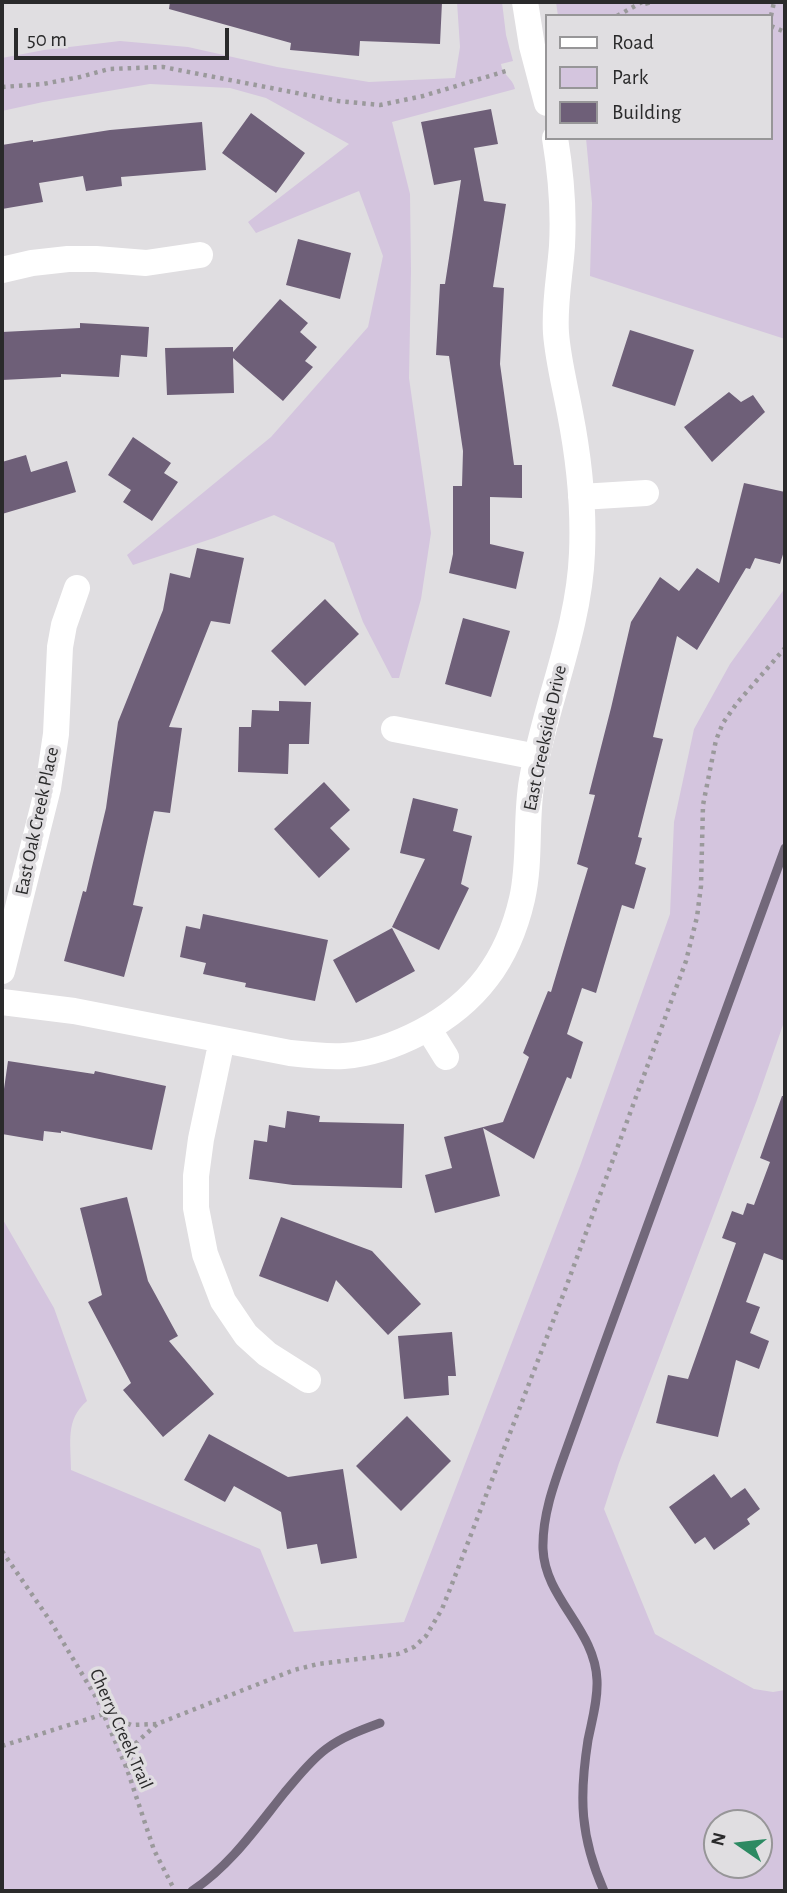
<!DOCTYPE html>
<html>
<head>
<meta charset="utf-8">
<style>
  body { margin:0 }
  #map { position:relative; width:787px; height:1893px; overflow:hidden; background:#e0dee1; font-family:"Alegreya Sans",sans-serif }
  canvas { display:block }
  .frame { position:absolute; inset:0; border:4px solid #2a2a2b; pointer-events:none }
  .legend { position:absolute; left:545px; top:14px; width:228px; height:126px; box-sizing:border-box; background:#e0dee1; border:2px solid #979698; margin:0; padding:9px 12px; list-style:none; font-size:21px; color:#2a2a2b }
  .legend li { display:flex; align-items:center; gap:14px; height:35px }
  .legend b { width:35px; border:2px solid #979698 }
  .north { position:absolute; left:703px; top:1809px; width:70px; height:70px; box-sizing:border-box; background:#e0dee1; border:2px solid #979698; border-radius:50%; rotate:284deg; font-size:19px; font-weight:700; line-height:28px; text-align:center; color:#2a2a2b }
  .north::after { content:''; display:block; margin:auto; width:24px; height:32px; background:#2c8a62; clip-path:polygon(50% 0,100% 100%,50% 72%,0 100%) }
  .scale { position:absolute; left:14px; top:28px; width:215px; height:32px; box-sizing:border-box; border:4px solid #2a2a2b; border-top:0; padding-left:9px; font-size:21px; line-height:24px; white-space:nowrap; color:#2a2a2b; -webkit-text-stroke:5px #e0dee1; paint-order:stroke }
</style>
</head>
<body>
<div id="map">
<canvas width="787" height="1893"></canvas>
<div class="frame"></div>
<ul class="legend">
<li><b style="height:9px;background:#fff"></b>Road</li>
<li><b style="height:19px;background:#d4c5de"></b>Park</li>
<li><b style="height:19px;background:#6e5f78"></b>Building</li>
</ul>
<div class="north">N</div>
<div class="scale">50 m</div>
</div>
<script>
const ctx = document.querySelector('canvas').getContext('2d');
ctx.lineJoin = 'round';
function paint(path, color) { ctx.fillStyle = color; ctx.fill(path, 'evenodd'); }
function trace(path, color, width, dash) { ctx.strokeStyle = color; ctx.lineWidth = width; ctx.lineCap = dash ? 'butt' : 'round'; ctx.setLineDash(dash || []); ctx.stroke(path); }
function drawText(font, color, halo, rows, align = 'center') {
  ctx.font = font + ' "Alegreya Sans",sans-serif'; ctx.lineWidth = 7; ctx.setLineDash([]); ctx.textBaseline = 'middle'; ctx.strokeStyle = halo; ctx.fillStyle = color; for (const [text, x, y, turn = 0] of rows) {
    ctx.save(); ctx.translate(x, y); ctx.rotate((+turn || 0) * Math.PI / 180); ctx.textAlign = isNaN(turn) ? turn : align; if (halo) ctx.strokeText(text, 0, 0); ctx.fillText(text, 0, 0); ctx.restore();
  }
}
const green = new Path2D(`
  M 457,2 L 502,2 L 506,35 L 513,61 L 501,64 C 502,75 513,78 515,89 L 392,122 L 410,194 L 411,271 L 409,378 L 431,533 L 421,599 L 399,678 L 392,678 L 363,622 L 334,543 L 274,515 L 214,538 L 133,565 L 127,555 L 271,437 L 368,327 L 383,256 L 359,191 L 256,233 L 248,222 L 349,144 L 266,98 L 230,88 L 150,84 L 43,102 L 2,111 L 2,58 L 44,50 L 120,41 L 188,47 L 277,67 L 369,82 L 455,78 L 460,47 Z
  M 556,2 L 785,2 L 785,339 L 590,276 L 592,203 L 586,138 L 771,138 L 771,16 L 558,16 Z
  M 785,588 L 785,1019 L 757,1100 L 619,1463 L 604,1509 L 655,1634 L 754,1689 L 773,1692 L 785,1690 L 785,1891 L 2,1891 L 2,1218 L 54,1308 L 87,1401 C 65,1420 71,1442 71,1470 L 260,1549 L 294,1632 L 404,1622 L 580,1166 L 670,914 L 674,822 L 694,729 L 730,664 ZM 759,1823 L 759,1865 L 717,1865 L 717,1823 Z`);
const stream = new Path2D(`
  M 192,1891 C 231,1865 256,1828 285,1792 C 298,1777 310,1761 326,1749 C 342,1737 361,1730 380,1723
  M 604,1891 C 580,1837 579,1797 588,1740 C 592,1720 598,1700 597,1680 C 595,1629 545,1599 543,1549 C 542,1512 557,1476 569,1442 C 580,1412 590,1383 601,1353 C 661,1184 723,1016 785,848`);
const building = new Path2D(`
  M 170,2 L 442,2 L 440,44 L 360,41 L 359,56 L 290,50 L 291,43 L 169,9 Z
  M 491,109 L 498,144 L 474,148 L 484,201 L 506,204 L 493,287 L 504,288 L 500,364 L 514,465 L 522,465 L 522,498 L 490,497 L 490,544 L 524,552 L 516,589 L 449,573 L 453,554 L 453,486 L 462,486 L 463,451 L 449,356 L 436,355 L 440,284 L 445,284 L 461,180 L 434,185 L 421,122 Z
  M 251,113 L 305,153 L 276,193 L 222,153 Z
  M 202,122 L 206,170 L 121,177 L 122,186 L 86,191 L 83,176 L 39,183 L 43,202 L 2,209 L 2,145 L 33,140 L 33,142 L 110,130 Z
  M 298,239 L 351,253 L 340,299 L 286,285 Z
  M 280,299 L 308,323 L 300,332 L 317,347 L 305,361 L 313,367 L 283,401 L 233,358 L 234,393 L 167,395 L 165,348 L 233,347 L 233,352 Z
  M 80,323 L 149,327 L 147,357 L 121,355 L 119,377 L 61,374 L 61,377 L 2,380 L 2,332 L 80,328 Z
  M 630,330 L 694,350 L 675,406 L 612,386 Z
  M 729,392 L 741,402 L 753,395 L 765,412 L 712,462 L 684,427 Z
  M 133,437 L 171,463 L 164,473 L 178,482 L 152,521 L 123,502 L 131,490 L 108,475 Z
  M 26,455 L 31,472 L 67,461 L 76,492 L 2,514 L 2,462 Z
  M 744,483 L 785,492 L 785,548 L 780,564 L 755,558 L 750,569 L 746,568 L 697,650 L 677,636 L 653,737 L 663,739 L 638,837 L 642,838 L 635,864 L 646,868 L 634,909 L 622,905 L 596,993 L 582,988 L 567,1034 L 583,1042 L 571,1079 L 567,1077 L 534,1159 L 483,1128 L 500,1196 L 435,1213 L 425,1175 L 452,1168 L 444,1137 L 503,1122 L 529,1057 L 523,1053 L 548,991 L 551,992 L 588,868 L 577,864 L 595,795 L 589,794 L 611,708 L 631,622 L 660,577 L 679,591 L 697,568 L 719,583 Z
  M 197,548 L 244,558 L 230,624 L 211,621 L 169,727 L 182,728 L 170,813 L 154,811 L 133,905 L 143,907 L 124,977 L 64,961 L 83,891 L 86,892 L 106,808 L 118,722 L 163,610 L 170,573 L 190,578 Z
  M 325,599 L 359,634 L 305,686 L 271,651 Z
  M 463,618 L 510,631 L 491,697 L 445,684 Z
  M 279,701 L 311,702 L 309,744 L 289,744 L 288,774 L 238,772 L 239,727 L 251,727 L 252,710 L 279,711 Z
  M 324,782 L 350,810 L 330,828 L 350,849 L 319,878 L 274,829 Z
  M 413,798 L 458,809 L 453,831 L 472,836 L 461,884 L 469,888 L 439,950 L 392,927 L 425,859 L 400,853 Z
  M 203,914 L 328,940 L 315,1001 L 245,987 L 246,983 L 203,974 L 206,963 L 180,957 L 186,926 L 200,929 Z
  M 392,928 L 415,971 L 356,1003 L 333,960 Z
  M 8,1061 L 94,1074 L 95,1071 L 166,1086 L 152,1150 L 61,1131 L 61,1133 L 44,1131 L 43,1141 L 2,1134 L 2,1103 Z
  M 782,1096 L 785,1096 L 785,1261 L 764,1253 L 746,1302 L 760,1307 L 750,1333 L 769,1341 L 759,1369 L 736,1360 L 718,1437 L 656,1423 L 668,1375 L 688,1379 L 736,1243 L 722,1238 L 732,1211 L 743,1215 L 747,1203 L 754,1205 L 770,1162 L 760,1158 Z
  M 287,1111 L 320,1116 L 319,1122 L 404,1124 L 402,1188 L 293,1185 L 249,1179 L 254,1140 L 267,1142 L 269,1125 L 285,1128 Z
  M 127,1197 L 148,1281 L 178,1336 L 169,1341 L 214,1394 L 163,1437 L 123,1390 L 131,1383 L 88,1302 L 102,1295 L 80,1208 Z
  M 281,1217 L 372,1251 L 421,1304 L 388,1335 L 336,1280 L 328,1302 L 259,1276 Z
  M 452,1332 L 456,1376 L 448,1376 L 449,1395 L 404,1399 L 398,1336 Z
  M 407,1416 L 451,1461 L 401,1511 L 356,1466 Z
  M 209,1434 L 288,1477 L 343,1469 L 357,1558 L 321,1564 L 317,1544 L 287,1549 L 281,1512 L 234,1486 L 225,1502 L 184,1480 Z
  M 714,1474 L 731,1498 L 745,1488 L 760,1509 L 747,1519 L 750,1524 L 714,1550 L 705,1537 L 695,1544 L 669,1507 Z`);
const path = new Path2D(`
  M 647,2 L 649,10
  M 617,16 L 642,2
  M 771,16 L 774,2
  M 771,26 L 785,32
  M 2,87 L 43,84 L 80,77 L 109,69 L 163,67 L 338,101 L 380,105 L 423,96 L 506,71
  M 2,1551 L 51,1622 L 97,1699 L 127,1769 L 154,1850 L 175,1891
  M 104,1714 L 131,1725 L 157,1724 L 294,1670 L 318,1664 L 398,1654 L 414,1647 L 426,1636 L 442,1609 L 452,1584 L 565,1290 L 686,961 L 697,917 L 701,886 L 703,805 L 716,740 L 723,723 L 737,703 L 785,648
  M 2,1746 L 104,1714
  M 127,1768 L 136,1743 L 157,1724`);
const minor = new Path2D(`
  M 525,2 L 532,46 L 547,103
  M 2,270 L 32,263 L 68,259 L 96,259 L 146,263 L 200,255
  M 581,497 L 646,493
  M 394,729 L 537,757
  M 2,971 L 48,788 L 56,734 L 60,647 L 64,625 L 77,588
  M 2,1002 L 74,1011 L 290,1053 C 308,1055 326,1057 344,1056 C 372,1054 396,1045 421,1032 C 476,1003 508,960 522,899 C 531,860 525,819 532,780 C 545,704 579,631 582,553 C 584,506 579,459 570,413 C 565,386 558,360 556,333 C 554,304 560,275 562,246 C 564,210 561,174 555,138
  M 428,1028 L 446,1057
  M 222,1040 L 201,1139 L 196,1176 L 196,1208 L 205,1254 L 223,1301 L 246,1335 L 267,1354 L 308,1380`);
const streetNames = [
  ["East Creekside Drive",545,738,-78],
  ["East Oak Creek Place",37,821,-78],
  ["Cherry Creek Trail",121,1729,66]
];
paint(green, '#d4c5de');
trace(stream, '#72687a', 9);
paint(building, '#6e5f78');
trace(path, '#9a999b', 4.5, [3.5, 5]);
trace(minor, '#fff', 26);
drawText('19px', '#2a2a2b', '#e0dee1', streetNames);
</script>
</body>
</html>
